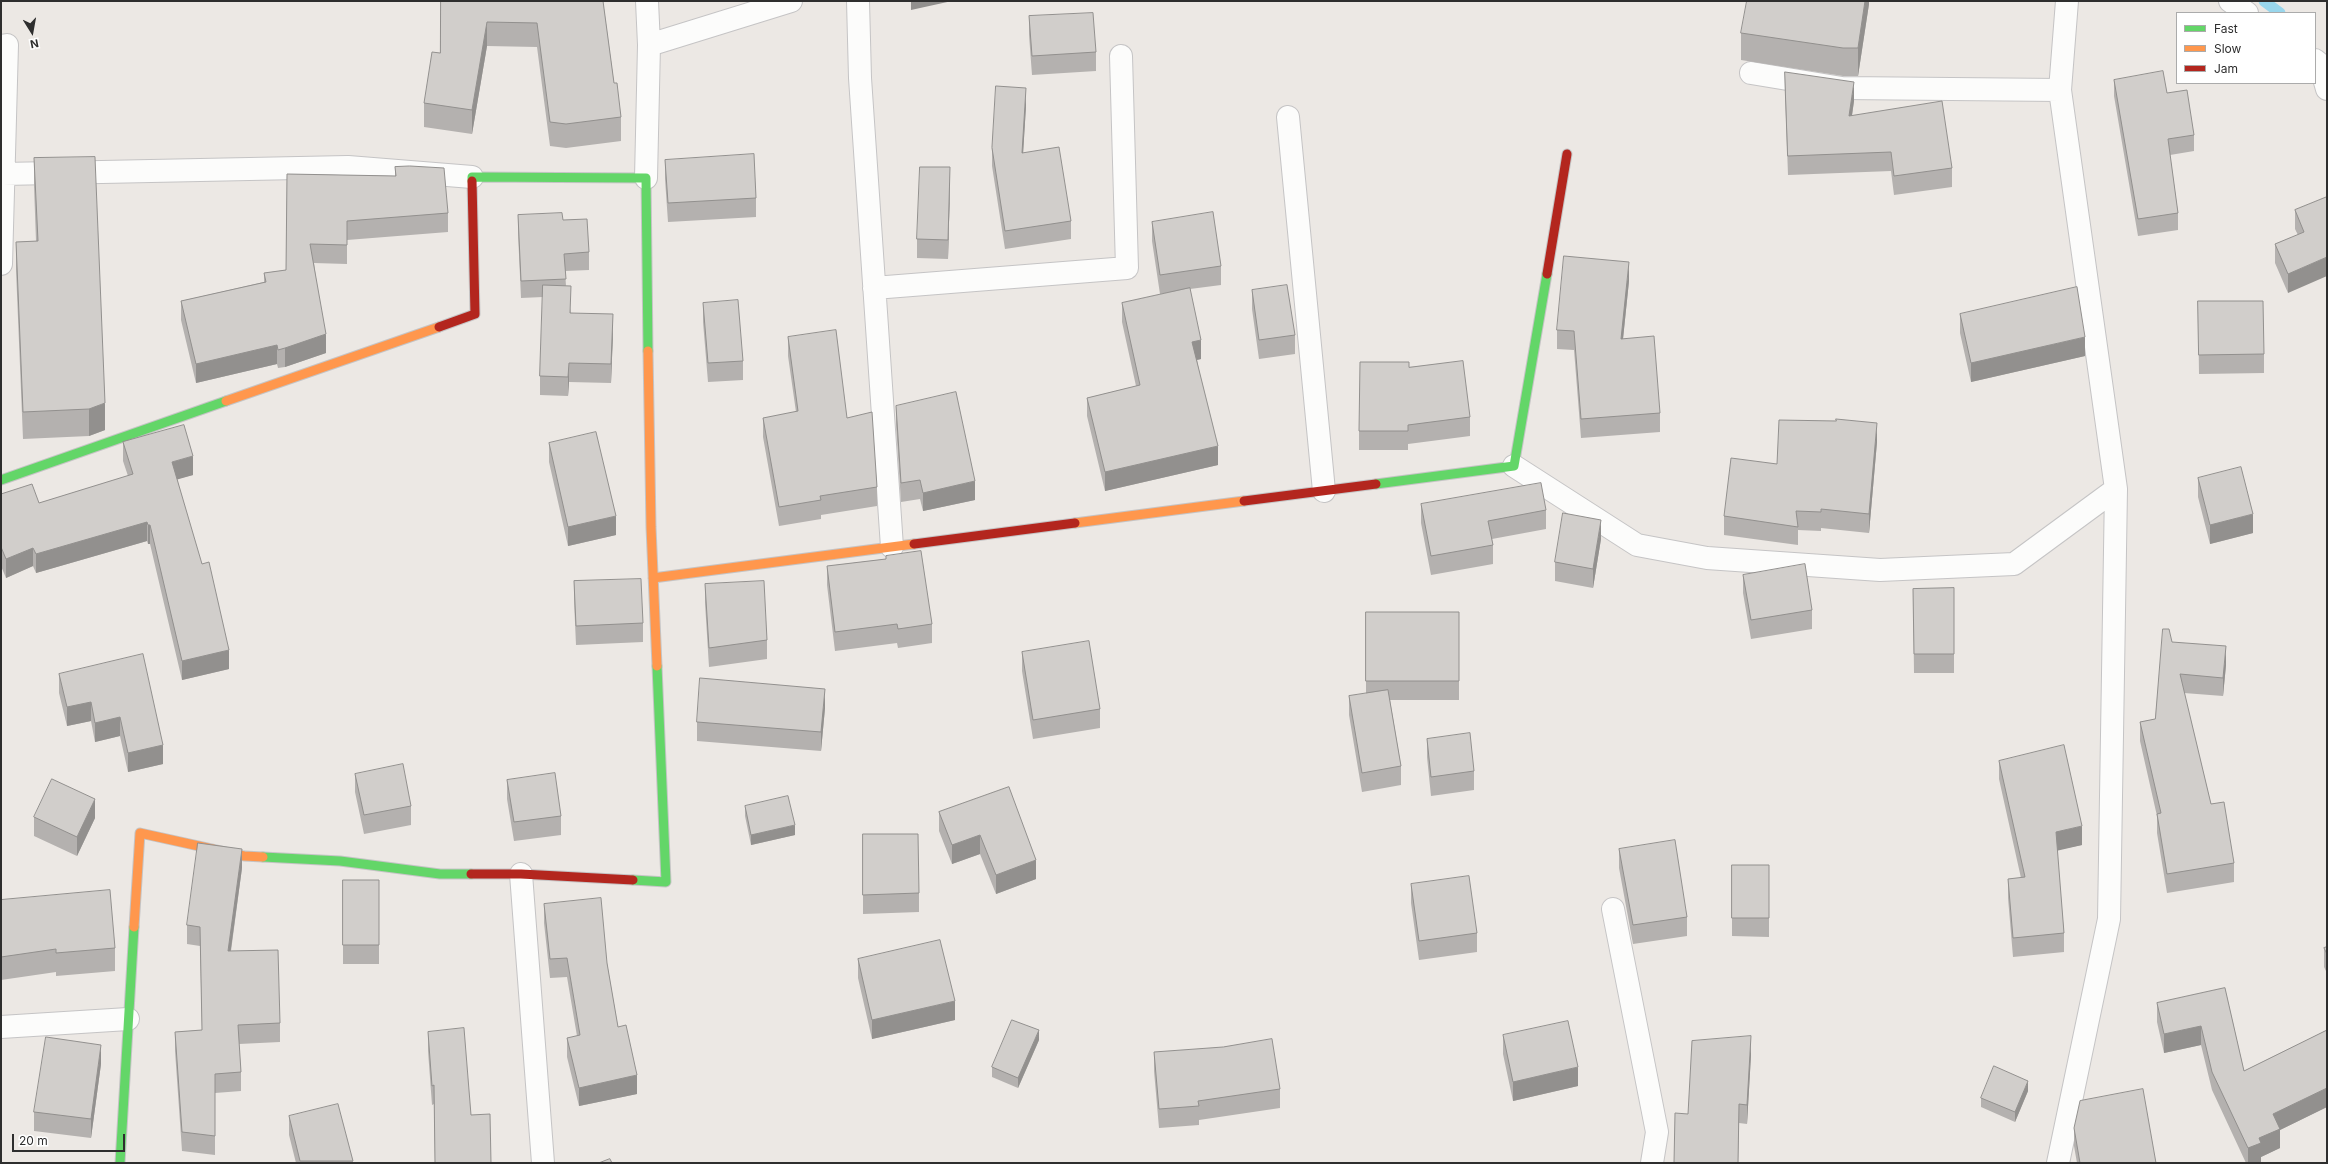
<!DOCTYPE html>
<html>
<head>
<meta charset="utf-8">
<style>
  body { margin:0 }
  #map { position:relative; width:2328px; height:1164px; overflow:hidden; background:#ece8e4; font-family:Inter,sans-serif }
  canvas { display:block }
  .frame { position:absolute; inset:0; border:2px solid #2e2e2e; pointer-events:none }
  .legend { position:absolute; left:2176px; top:12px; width:140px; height:72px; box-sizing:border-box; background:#fff; border:1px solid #ababab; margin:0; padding:5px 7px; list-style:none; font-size:12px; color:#2e2e2e }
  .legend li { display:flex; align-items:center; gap:8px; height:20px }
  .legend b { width:20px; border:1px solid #ababab }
  .north { position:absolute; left:12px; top:12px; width:40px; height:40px; -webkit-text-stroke:3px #fff; paint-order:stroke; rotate:169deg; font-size:11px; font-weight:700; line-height:16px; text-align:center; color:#2e2e2e }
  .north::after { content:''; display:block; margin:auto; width:14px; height:18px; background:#2e2e2e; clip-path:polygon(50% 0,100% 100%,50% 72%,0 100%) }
  .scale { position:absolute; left:12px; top:1134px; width:113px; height:18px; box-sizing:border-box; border:2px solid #2e2e2e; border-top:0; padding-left:5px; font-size:12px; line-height:14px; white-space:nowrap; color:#2e2e2e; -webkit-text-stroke:3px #fff; paint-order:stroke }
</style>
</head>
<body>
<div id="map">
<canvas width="2328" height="1164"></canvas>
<div class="frame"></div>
<ul class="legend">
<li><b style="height:5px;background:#63d668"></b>Fast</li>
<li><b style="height:5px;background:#ff974d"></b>Slow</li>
<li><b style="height:5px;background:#b3261e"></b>Jam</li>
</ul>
<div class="north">N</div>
<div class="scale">20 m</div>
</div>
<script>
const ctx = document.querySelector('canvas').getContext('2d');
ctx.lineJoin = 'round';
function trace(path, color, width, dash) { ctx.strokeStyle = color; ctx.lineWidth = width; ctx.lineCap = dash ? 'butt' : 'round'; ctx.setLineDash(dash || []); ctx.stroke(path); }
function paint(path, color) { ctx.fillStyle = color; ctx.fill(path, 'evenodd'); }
const stream = new Path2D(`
  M 2264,1 L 2280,13`);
const street = new Path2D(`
  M 647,1 L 649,45
  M 858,1 L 860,78 L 892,547
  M 2230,1 L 2247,13
  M 1,46 L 7,45 L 1,264
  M 2315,60 L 2320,64 L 2327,89
  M 1751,73 L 1842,88 L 2060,90
  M 1288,117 L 1324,491
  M 3,174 L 348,167 L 472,177
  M 646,178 L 649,45 L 791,1
  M 874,288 L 1127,268 L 1121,56
  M 1514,466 L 1637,545 L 1707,558 L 1880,570 L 2014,564 L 2116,489 L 2060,90 L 2067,1
  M 521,874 L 543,1163
  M 1613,909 L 1657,1132 L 1652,1163
  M 1,1027 L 128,1019
  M 2058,1163 L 2109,919 L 2116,489`);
const fast = new Path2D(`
  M 472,181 L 472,177 L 646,178 L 648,351
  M 1,480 L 226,401
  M 1376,484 L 1514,466 L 1547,274
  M 263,857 L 340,861 L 440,874 L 471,874
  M 633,880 L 666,882 L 657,666
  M 120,1163 L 134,927`);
const slow = new Path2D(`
  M 648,351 L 651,527 L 657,666
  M 226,401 L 439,327
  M 1075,523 L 1244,501
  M 653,578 L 914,544
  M 134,927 L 140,833 L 244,856 L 263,857`);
const jam = new Path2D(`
  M 1547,274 L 1567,154
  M 439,327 L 475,314 L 472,181
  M 1244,501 L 1376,484
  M 914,544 L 1075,523
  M 471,874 L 521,874 L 633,880`);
const wall = new Path2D(`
  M 441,1 L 603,1 L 614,83 L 621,117 L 621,141 L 566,148 L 550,146 L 537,47 L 487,46 L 472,134 L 424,127 L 424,103 L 440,53 Z
  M 1869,1 L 1869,4 L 1858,76 L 1843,76 L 1741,60 L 1741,33 Z
  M 1029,16 L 1096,52 L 1096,71 L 1032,75 L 1029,35 Z
  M 1785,72 L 1854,101 L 1852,116 L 1952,168 L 1952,187 L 1894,195 L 1891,171 L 1788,175 L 1785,91 Z
  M 2114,80 L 2167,93 L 2194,135 L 2194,151 L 2170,155 L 2178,213 L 2178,230 L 2138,236 L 2114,96 Z
  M 1026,106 L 1023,153 L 1071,221 L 1071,239 L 1005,249 L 992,166 L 992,148 Z
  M 34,158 L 105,430 L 89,436 L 23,439 L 16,270 L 16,242 L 36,241 L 34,186 Z
  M 665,160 L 756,198 L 756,217 L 668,222 L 665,179 Z
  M 395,167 L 448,213 L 448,232 L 347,240 L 347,264 L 314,263 L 326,353 L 285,367 L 278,368 L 277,364 L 196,383 L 181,320 L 181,301 L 264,282 L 264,273 L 286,270 L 287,174 L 395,176 Z
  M 950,186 L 948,259 L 917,258 L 917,239 Z
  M 2327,197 L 2288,293 L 2275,263 L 2275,244 L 2298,235 L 2295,229 L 2295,210 Z
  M 518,215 L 563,220 L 589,252 L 589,270 L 565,271 L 566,286 L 571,313 L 613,333 L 611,383 L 569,382 L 568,396 L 540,395 L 540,376 L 543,297 L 521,298 L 518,233 Z
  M 1152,222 L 1221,266 L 1221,285 L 1190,289 L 1201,359 L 1197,360 L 1218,465 L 1105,491 L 1087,416 L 1087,398 L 1136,386 L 1122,322 L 1122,303 L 1172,292 L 1160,294 L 1152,241 Z
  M 1629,281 L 1623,339 L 1660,413 L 1660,432 L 1581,438 L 1574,350 L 1557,349 L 1557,330 Z
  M 1252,290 L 1295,335 L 1295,354 L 1259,359 L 1252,309 Z
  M 2198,301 L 2264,354 L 2264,373 L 2199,374 Z
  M 703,303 L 743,361 L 743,380 L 708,382 L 703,322 Z
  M 1960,314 L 2085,356 L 1971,382 L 1960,333 Z
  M 788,337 L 847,418 L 877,487 L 877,506 L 821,515 L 821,519 L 779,526 L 763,437 L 763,418 L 796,412 L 788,356 Z
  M 1409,367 L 1470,417 L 1470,436 L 1408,444 L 1408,450 L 1359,450 L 1359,431 Z
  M 896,406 L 975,500 L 923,511 L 920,499 L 901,502 L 896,425 Z
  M 123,442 L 193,475 L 177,479 L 229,669 L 182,680 L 150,544 L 148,544 L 147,541 L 36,573 L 33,566 L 6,578 L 1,566 L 1,494 L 39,503 L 128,476 L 123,461 Z
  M 1877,442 L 1869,533 L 1821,528 L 1821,531 L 1798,530 L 1798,545 L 1724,535 L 1724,516 L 1777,464 Z
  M 549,443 L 616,535 L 568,546 L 549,462 Z
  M 2198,478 L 2253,533 L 2210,544 L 2198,497 Z
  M 1421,504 L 1546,510 L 1546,529 L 1492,539 L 1493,545 L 1493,564 L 1431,575 L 1421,523 Z
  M 1601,539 L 1593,588 L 1555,581 L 1555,562 Z
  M 886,556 L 932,624 L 932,643 L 898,648 L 897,643 L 835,651 L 827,585 L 827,566 L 886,559 Z
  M 1743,575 L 1812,610 L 1812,629 L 1751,639 L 1743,593 Z
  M 574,581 L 643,623 L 643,642 L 576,645 L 574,600 Z
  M 705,584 L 767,640 L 767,659 L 709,667 L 705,603 Z
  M 1954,588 L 1954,673 L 1914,673 L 1913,589 Z
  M 1366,612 L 1459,612 L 1459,700 L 1390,700 L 1401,766 L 1401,785 L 1362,792 L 1349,715 L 1349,696 L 1366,694 Z
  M 2172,642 L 2226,665 L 2223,696 L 2184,693 L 2211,804 L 2234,863 L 2234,882 L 2167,893 L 2157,833 L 2157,816 L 2140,741 L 2140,722 L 2155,719 Z
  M 1022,652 L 1100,709 L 1100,728 L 1033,739 L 1022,671 Z
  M 59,674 L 163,745 L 163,764 L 128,772 L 120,736 L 95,742 L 91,721 L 67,726 L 59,693 Z
  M 825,708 L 821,751 L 697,741 L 697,722 Z
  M 1427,739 L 1474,771 L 1474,790 L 1431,796 L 1427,757 Z
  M 1999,761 L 2082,845 L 2057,850 L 2064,933 L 2064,952 L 2013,957 L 2008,898 L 2008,879 L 2021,878 L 1999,779 Z
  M 355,774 L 411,806 L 411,825 L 364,834 L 355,792 Z
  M 507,780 L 561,816 L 561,835 L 514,841 L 507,799 Z
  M 1009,787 L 1036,879 L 996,894 L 980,854 L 952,864 L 939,831 L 939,812 Z
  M 745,806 L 795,835 L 751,845 L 745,816 Z
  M 34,817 L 95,818 L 77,856 L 34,836 Z
  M 863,834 L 919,893 L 919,912 L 863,914 Z
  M 1619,849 L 1687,917 L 1687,936 L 1633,944 L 1619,868 Z
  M 1732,865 L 1769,865 L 1769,937 L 1732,936 Z
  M 242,868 L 231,951 L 280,1023 L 280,1042 L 239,1044 L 241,1072 L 241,1091 L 215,1093 L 215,1155 L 182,1151 L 175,1051 L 175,1032 L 202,1030 L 200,946 L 187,944 L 187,925 Z
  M 343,880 L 379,880 L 379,964 L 343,964 Z
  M 1411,884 L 1477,933 L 1477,952 L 1419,960 L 1411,903 Z
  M 1,900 L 115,948 L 115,971 L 56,976 L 56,972 L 1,980 Z
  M 544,904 L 607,963 L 618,1027 L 637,1094 L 579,1106 L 567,1057 L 567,1038 L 577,1036 L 567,977 L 550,978 L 544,923 Z
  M 2327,947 L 2327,973 L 2324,967 L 2324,948 Z
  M 858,959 L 955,1020 L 872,1039 L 858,978 Z
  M 2225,988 L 2244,1071 L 2327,1030 L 2327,1107 L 2280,1130 L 2280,1148 L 2261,1157 L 2261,1162 L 2258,1163 L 2246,1163 L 2212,1090 L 2201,1045 L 2164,1053 L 2157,1022 L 2157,1003 Z
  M 428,1032 L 471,1115 L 491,1163 L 435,1163 L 434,1104 L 432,1105 L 428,1051 Z
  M 1503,1035 L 1578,1086 L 1513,1101 L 1503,1054 Z
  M 1039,1040 L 1018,1088 L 992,1077 L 992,1067 Z
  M 1154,1052 L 1280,1089 L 1280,1108 L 1199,1120 L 1199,1125 L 1159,1128 L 1154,1071 Z
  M 1751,1055 L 1747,1124 L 1739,1123 L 1738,1163 L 1674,1163 L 1688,1114 Z
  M 101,1064 L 91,1138 L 34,1131 L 34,1112 Z
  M 2028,1091 L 2015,1122 L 1981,1107 L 1981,1098 Z
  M 289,1116 L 353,1161 L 353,1163 L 296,1163 L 289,1135 Z
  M 2074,1128 L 2156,1163 L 2077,1163 L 2074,1146 Z`);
const shadedWall = new Path2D(`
  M 911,1 L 952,1 L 911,10 Z
  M 1865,1 L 1869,1 L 1869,4 L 1858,76 L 1858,48 Z
  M 487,22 L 487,46 L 472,134 L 472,110 Z
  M 1854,82 L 1854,101 L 1849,135 L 1849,116 Z
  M 1026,88 L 1026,106 L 1022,171 L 1022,153 Z
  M 950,167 L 950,186 L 948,259 L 948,240 Z
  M 2327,257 L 2327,276 L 2288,293 L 2288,274 Z
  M 1629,262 L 1629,281 L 1621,358 L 1621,339 Z
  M 613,314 L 613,333 L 611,383 L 611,364 Z
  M 326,334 L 326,353 L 285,367 L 285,348 Z
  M 2085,337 L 2085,356 L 1971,382 L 1971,363 Z
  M 1201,340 L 1201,359 L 1192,361 L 1192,342 Z
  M 277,345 L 277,364 L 196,383 L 196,364 Z
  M 569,363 L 569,382 L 568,396 L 568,377 Z
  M 105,403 L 105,430 L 89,436 L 89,409 Z
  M 1877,423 L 1877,442 L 1869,533 L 1869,514 Z
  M 1218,446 L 1218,465 L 1105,491 L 1105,472 Z
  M 193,456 L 193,475 L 172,481 L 172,462 Z
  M 975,481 L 975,500 L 923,511 L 923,493 Z
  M 2253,514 L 2253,533 L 2210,544 L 2210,525 Z
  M 616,516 L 616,535 L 568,546 L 568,527 Z
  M 1601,520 L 1601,539 L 1593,588 L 1593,569 Z
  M 147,522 L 147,541 L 36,573 L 36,554 Z
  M 148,525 L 150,525 L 150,544 L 148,544 Z
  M 33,548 L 33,566 L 6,578 L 6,559 Z
  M 2226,646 L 2226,665 L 2223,696 L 2223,678 Z
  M 229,650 L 229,669 L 182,680 L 182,661 Z
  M 825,689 L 825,708 L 821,751 L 821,732 Z
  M 91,702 L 91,721 L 67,726 L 67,707 Z
  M 120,717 L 120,736 L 95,742 L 95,723 Z
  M 163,745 L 163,764 L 128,772 L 128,753 Z
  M 95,799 L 95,818 L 77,856 L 77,837 Z
  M 795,825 L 795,835 L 751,845 L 751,835 Z
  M 2082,826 L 2082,845 L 2056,851 L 2056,832 Z
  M 980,835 L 980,854 L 952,864 L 952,845 Z
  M 242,849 L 242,868 L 228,970 L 228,951 Z
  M 1036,860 L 1036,879 L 996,894 L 996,875 Z
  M 955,1001 L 955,1020 L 872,1039 L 872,1020 Z
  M 2201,1026 L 2201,1045 L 2164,1053 L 2164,1034 Z
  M 1039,1030 L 1039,1040 L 1018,1088 L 1018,1078 Z
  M 1751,1036 L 1751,1055 L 1747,1124 L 1747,1105 Z
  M 101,1045 L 101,1064 L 91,1138 L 91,1119 Z
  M 1578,1067 L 1578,1086 L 1513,1101 L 1513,1082 Z
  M 637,1075 L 637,1094 L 579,1106 L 579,1088 Z
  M 2028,1081 L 2028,1091 L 2015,1122 L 2015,1112 Z
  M 2327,1088 L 2327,1107 L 2280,1130 L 2280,1148 L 2261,1157 L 2261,1162 L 2258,1163 L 2248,1163 L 2248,1148 L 2259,1138 L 2273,1114 Z`);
const building = new Path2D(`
  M 441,1 L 603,1 L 614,83 L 617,83 L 621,117 L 566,124 L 550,122 L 537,23 L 487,22 L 472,110 L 424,103 L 432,52 L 440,53 Z
  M 1747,1 L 1865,1 L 1858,48 L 1843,48 L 1741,33 Z
  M 1093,13 L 1096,52 L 1032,56 L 1029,16 Z
  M 2163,71 L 2167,93 L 2187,90 L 2194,135 L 2168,139 L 2178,213 L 2138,219 L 2114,80 Z
  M 1785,72 L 1854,82 L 1849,116 L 1942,101 L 1952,168 L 1894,176 L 1891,152 L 1788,156 Z
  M 996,86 L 1026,88 L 1022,153 L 1059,147 L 1071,221 L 1005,231 L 992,148 Z
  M 754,154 L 756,198 L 668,203 L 665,160 Z
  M 95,157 L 105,403 L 89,409 L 23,412 L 16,242 L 38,241 L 34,158 Z
  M 410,166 L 444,168 L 448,213 L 347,221 L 347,245 L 310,244 L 326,334 L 285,348 L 278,350 L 277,345 L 196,364 L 181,301 L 266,282 L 264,273 L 286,270 L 287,174 L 396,176 L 395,167 Z
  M 920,167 L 950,167 L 948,240 L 917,239 Z
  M 2327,197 L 2327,257 L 2288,274 L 2275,244 L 2304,232 L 2295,210 Z
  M 1213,212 L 1221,266 L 1160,275 L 1152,222 Z
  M 562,213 L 563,220 L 587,219 L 589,252 L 564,254 L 566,279 L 521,281 L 518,215 Z
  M 1564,256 L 1629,262 L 1621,339 L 1654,336 L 1660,413 L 1581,419 L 1574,331 L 1557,330 Z
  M 543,285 L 571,286 L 570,313 L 613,314 L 611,364 L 569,363 L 568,377 L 540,376 Z
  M 1287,285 L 1295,335 L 1259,340 L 1252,290 Z
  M 2077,287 L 2085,337 L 1971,363 L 1960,314 Z
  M 1190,288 L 1201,340 L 1192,342 L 1218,446 L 1105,472 L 1087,398 L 1140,385 L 1122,303 Z
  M 738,300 L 743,361 L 708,363 L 703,303 Z
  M 2198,301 L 2263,301 L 2264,354 L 2199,355 Z
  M 836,330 L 847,418 L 872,412 L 877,487 L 820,496 L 821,500 L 779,507 L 763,418 L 798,411 L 788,337 Z
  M 1463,361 L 1470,417 L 1408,425 L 1408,431 L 1359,431 L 1360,362 L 1409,362 L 1409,367 Z
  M 956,392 L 975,481 L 923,493 L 920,480 L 901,483 L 896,406 Z
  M 1836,419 L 1877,423 L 1869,514 L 1821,509 L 1821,512 L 1796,511 L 1798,527 L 1724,516 L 1731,458 L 1777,464 L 1779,420 L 1836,421 Z
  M 184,425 L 193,456 L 172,462 L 202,564 L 209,562 L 229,650 L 182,661 L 150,525 L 148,525 L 147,522 L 36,554 L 33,548 L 6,559 L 1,547 L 1,494 L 32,484 L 39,503 L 133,474 L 123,442 Z
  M 596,432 L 616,516 L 568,527 L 549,443 Z
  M 2241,467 L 2253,514 L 2210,525 L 2198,478 Z
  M 1541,483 L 1546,510 L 1488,521 L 1493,545 L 1431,556 L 1421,504 Z
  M 1563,513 L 1601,520 L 1593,569 L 1555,562 Z
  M 921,551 L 932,624 L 898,629 L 897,624 L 835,632 L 827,566 L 886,559 L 886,556 Z
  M 1805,564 L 1812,610 L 1751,620 L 1743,575 Z
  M 641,579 L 643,623 L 576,626 L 574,581 Z
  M 764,581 L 767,640 L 709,648 L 705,584 Z
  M 1954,588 L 1954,654 L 1914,654 L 1913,589 Z
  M 1366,612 L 1459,612 L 1459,681 L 1366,681 Z
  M 2163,629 L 2169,629 L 2172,642 L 2226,646 L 2223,678 L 2180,674 L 2211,804 L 2224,802 L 2234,863 L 2167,874 L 2157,814 L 2161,813 L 2140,722 L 2155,719 Z
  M 1089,641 L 1100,709 L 1033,720 L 1022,652 Z
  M 143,654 L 163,745 L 128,753 L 120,717 L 95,723 L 91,702 L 67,707 L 59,674 Z
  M 700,678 L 825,689 L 821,732 L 697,722 Z
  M 1388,690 L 1401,766 L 1362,773 L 1349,696 Z
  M 1470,733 L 1474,771 L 1431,777 L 1427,739 Z
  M 2064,745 L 2082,826 L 2056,832 L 2064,933 L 2013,938 L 2008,879 L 2025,877 L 1999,761 Z
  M 403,764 L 411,806 L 364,815 L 355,774 Z
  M 555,773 L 561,816 L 514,822 L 507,780 Z
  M 52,779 L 95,799 L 77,837 L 34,817 Z
  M 1009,787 L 1036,860 L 996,875 L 980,835 L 952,845 L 939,812 Z
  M 788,796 L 795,825 L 751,835 L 745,806 Z
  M 863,834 L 918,834 L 919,893 L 863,895 Z
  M 1675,840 L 1687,917 L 1633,925 L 1619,849 Z
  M 198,843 L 242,849 L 228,951 L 278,950 L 280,1023 L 238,1025 L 241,1072 L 215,1074 L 215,1136 L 182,1132 L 175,1032 L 202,1030 L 200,927 L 187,925 Z
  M 1732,865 L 1769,865 L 1769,918 L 1732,918 Z
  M 1469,876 L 1477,933 L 1419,941 L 1411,884 Z
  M 343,880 L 379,880 L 379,945 L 343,945 Z
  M 110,890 L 115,948 L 56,953 L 56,949 L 1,957 L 1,900 Z
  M 601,898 L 607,963 L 618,1027 L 626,1025 L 637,1075 L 579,1088 L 567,1038 L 580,1035 L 567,958 L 550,959 L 544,904 Z
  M 940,940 L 955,1001 L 872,1020 L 858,959 Z
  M 2327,947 L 2327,954 L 2324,948 Z
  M 2225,988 L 2244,1071 L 2327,1030 L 2327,1088 L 2273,1114 L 2280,1129 L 2259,1138 L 2261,1143 L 2248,1148 L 2212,1072 L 2201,1026 L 2164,1034 L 2157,1003 Z
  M 1012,1020 L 1039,1030 L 1018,1078 L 992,1067 Z
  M 1568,1021 L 1578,1067 L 1513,1082 L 1503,1035 Z
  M 464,1028 L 471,1115 L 490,1114 L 491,1163 L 435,1163 L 434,1085 L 432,1086 L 428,1032 Z
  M 1751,1036 L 1747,1105 L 1739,1104 L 1738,1163 L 1674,1163 L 1675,1113 L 1688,1114 L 1692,1041 Z
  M 46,1037 L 101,1045 L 91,1119 L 34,1112 Z
  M 1272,1039 L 1280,1089 L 1198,1101 L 1199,1106 L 1159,1109 L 1154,1052 L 1223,1047 Z
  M 1994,1066 L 2028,1081 L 2015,1112 L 1981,1098 Z
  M 2143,1089 L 2156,1163 L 2080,1163 L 2074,1128 L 2080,1101 Z
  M 338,1104 L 353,1161 L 300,1161 L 289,1116 Z
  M 610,1159 L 612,1163 L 599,1163 Z`);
trace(stream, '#99d6ec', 11);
trace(street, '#c5c4c5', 24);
trace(fast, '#c5c4c5', 11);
trace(slow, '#c5c4c5', 11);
trace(jam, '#c5c4c5', 11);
trace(street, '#fcfcfb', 22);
trace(fast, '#63d668', 9);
trace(slow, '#ff974d', 9);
trace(jam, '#b3261e', 9);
paint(wall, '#b4b1af');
paint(shadedWall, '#92908e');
paint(building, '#d1cecb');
trace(building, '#92908e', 1);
</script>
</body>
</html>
